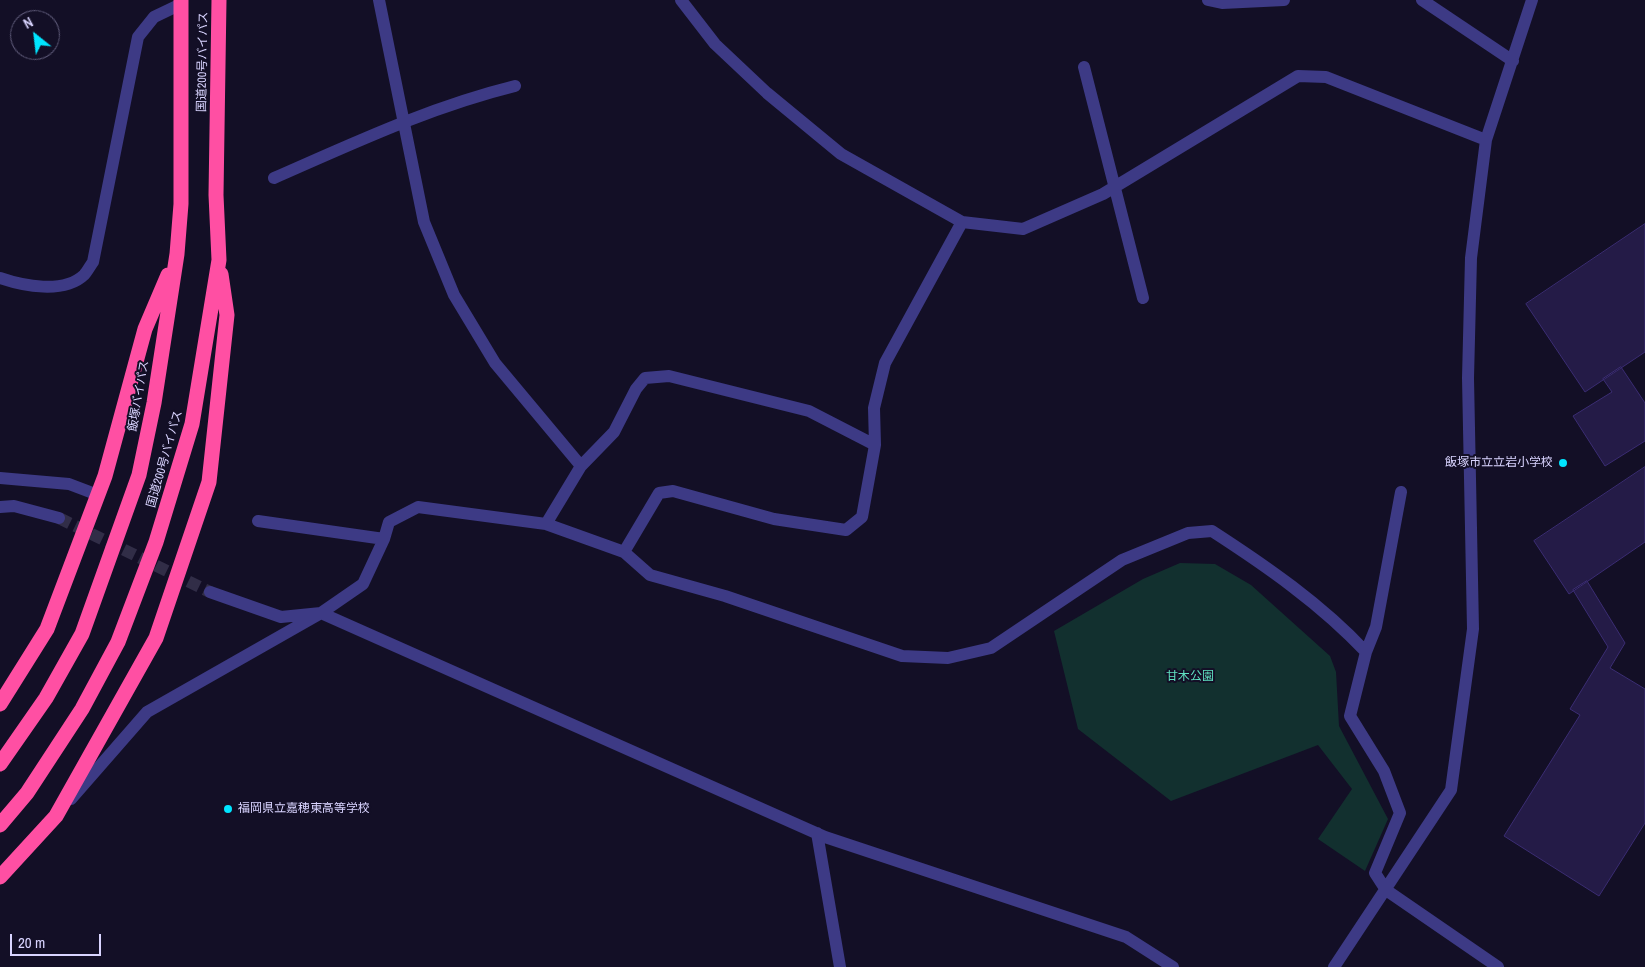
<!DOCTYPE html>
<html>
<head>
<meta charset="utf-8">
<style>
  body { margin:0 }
  #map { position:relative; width:1645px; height:967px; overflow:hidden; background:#130f26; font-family:"Archivo Narrow",sans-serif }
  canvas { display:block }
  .north { position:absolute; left:10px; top:10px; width:50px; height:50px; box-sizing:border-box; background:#130f26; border:1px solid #625e7d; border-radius:50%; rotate:331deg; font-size:14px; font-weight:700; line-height:20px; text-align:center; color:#d9d4ff }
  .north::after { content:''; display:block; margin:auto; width:18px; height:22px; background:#00e5ff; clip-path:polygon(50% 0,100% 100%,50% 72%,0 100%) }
  .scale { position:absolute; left:10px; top:934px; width:91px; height:22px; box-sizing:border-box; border:2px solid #d9d4ff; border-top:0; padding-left:6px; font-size:15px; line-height:18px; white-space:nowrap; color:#d9d4ff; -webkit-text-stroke:4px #130f26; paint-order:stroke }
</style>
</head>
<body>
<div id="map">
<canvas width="1645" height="967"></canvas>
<div class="north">N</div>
<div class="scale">20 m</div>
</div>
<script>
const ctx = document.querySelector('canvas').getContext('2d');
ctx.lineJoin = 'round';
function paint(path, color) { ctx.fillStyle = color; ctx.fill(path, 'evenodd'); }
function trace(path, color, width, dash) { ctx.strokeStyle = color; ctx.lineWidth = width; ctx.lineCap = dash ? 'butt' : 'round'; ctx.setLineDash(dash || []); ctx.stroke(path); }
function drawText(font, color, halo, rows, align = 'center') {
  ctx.font = font + ' "Archivo Narrow","Noto Sans JP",sans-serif'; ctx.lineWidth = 4; ctx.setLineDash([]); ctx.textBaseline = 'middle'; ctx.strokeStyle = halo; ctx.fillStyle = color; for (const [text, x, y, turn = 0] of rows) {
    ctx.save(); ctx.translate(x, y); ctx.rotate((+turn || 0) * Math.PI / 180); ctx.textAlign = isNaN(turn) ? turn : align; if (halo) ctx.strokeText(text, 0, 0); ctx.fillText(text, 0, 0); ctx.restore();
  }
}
const green = new Path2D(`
  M 1180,563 L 1215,564 L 1251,585 L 1330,656 L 1336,672 L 1339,726 L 1388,819 L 1365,871 L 1318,839 L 1352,789 L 1318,745 L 1171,801 L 1078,729 L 1054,631 L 1143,579 Z`);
const building = new Path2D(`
  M 1645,224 L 1645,352 L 1585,392 L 1526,304 Z
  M 1621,367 L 1645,403 L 1645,441 L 1605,466 L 1573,416 L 1612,392 L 1603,379 Z
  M 1645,467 L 1645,542 L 1569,594 L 1534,541 Z
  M 1587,581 L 1625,643 L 1610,668 L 1645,689 L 1645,823 L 1599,896 L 1504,836 L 1580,715 L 1570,709 L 1608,647 L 1573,590 Z`);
const minorTunnel = new Path2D(`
  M 59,518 L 210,592`);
const minor = new Path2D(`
  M 379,0 L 424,222 L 454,295 L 495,363 L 581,466
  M 681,0 L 715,44 L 767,93 L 841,154 L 962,222 L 1023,229 L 1103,194 L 1298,76 L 1326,77 L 1486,140
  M 1208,0 L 1222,3 L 1284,0
  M 1422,0 L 1513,61
  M 1084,67 L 1143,298
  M 274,178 C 354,143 430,107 515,86
  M 0,278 C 23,286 64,294 84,275 C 87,272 90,266 93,262 L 138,37 L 154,17 L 181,4
  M 0,478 L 69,484 L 98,495
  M 0,507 L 14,506 L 59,518
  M 258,521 L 384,539
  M 546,524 L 581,466 L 614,432 L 636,389 L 645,378 L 669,376 L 809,411 L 875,445 L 874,408 L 885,363 L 962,222
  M 624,552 L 659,493 L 673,491 L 774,519 L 846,530 L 862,517 L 875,445
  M 210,592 L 281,617 L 321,613 L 363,584 L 384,539 L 389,522 L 418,507 L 546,524 L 624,552 L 650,575 L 725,596 L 902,656 L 948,658 L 991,648 L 1122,560 L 1188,533 L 1212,531 C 1266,566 1321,604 1366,652 L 1350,716 L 1384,771 L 1400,813 L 1375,873 L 1386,890 L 1498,967
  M 1366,652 L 1376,627 L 1401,492
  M 71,799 L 147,712 L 321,613 L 825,837 L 1126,937 L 1173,967
  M 817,833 L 840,967
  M 1334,967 L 1451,790 L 1473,629 L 1468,378 L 1471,258 L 1486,140 L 1532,0`);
const highway = new Path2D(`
  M 0,704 L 47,629 L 105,476 L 145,329 L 168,275
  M 0,764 L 46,698 L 82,634 L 139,475 L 154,403 L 177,254 L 181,204 L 181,0
  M 0,825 L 27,793 L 82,709 L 118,642 L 156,542 L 192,424 L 219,260 L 216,195 L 219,0
  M 0,877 L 56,816 L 156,638 L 209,482 L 227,315 L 221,274`);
const markers = [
  [1563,463,5,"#00e5ff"],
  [228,809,5,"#00e5ff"]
];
const streetNames = [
  ["国道200号バイパス",203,62,-89],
  ["飯塚バイパス",139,396,-80],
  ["国道200号バイパス",165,459,-74]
];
const poiNames = [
  ["飯塚市立立岩小学校",1553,463],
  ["福岡県立嘉穂東高等学校",238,809,"left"]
];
const parkNames = [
  ["甘木公園",1190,677]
];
paint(green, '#12302f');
paint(building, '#241b47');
trace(building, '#3b2d73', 1);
trace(minorTunnel, '#312d47', 12, [12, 6]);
trace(minor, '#3d3a85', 12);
trace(highway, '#ff4fa3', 15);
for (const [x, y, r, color] of markers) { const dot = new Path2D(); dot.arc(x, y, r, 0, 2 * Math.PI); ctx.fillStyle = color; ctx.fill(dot); trace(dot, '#130f26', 2); }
drawText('12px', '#d9d4ff', '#130f26', streetNames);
drawText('12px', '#d9d4ff', '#130f26', poiNames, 'right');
drawText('12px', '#5fe0c0', '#130f26', parkNames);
</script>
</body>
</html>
